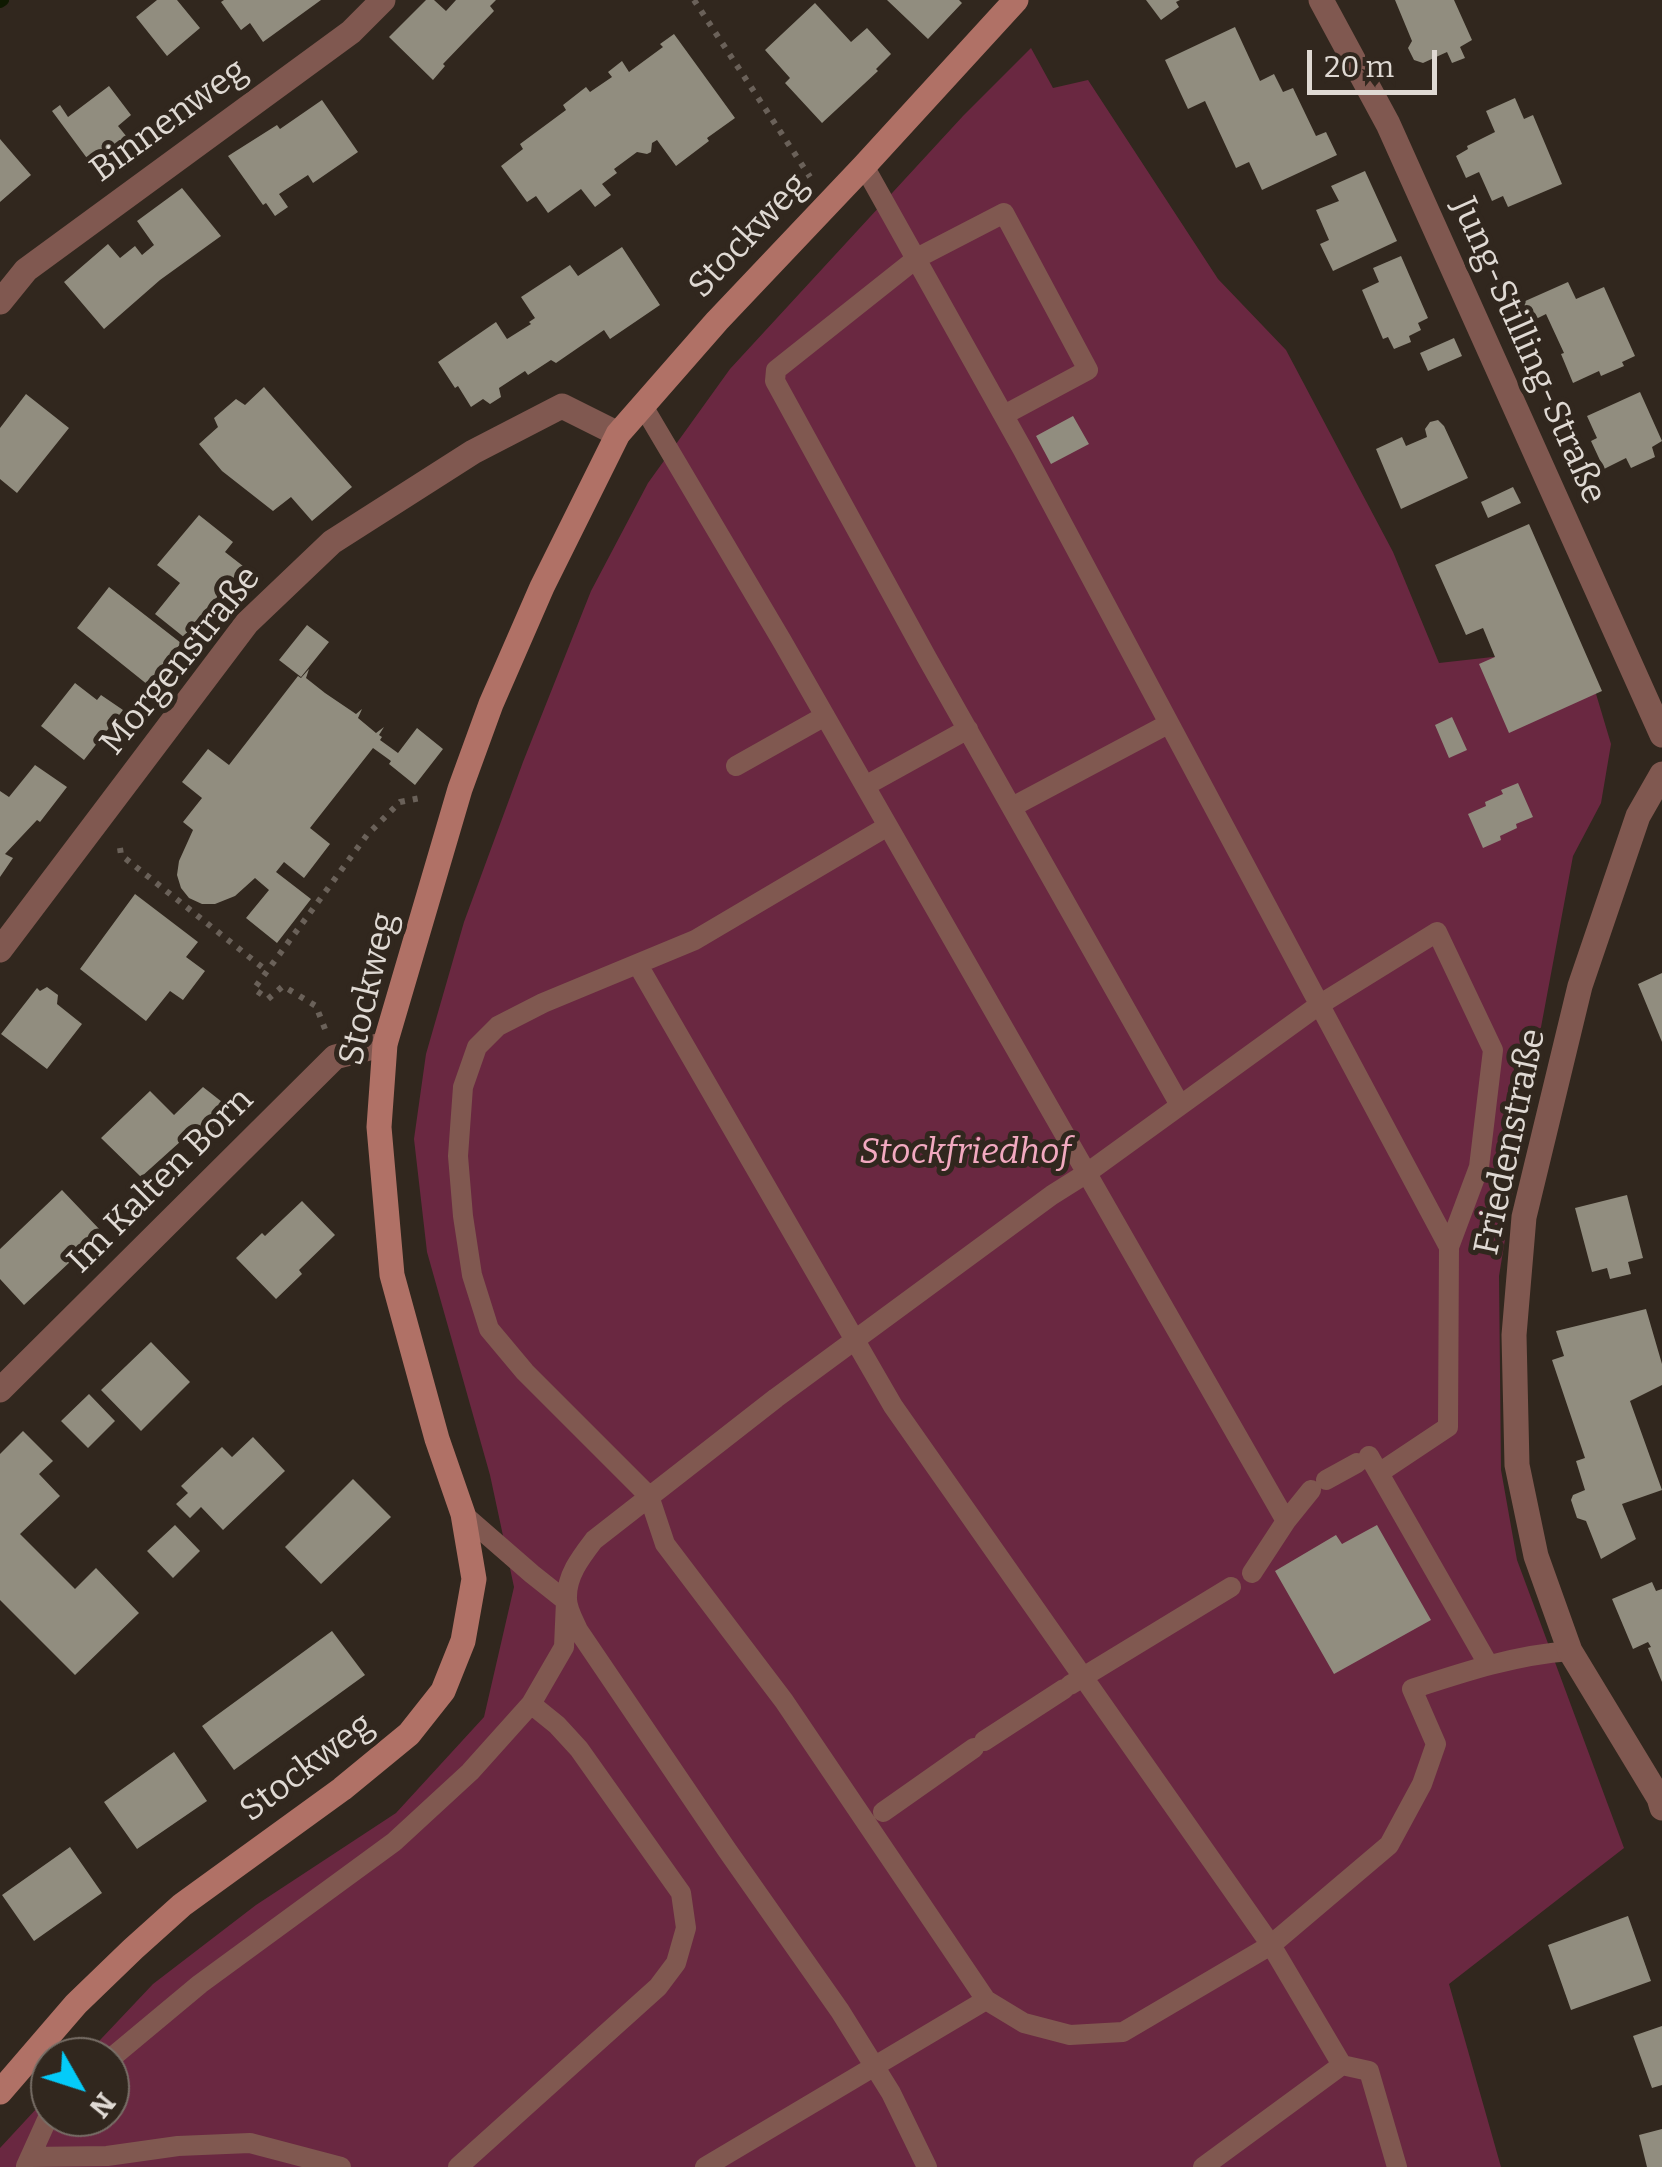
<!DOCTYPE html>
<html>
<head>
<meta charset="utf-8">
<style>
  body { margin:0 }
  #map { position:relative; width:1662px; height:2167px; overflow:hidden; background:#31271e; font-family:Bitter,serif }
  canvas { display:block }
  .north { position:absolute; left:30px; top:2037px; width:100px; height:100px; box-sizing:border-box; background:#31271e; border:2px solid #776e66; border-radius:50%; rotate:129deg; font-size:28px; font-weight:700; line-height:40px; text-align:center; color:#dfd9d3 }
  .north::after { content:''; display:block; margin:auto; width:35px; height:45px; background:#04cbf9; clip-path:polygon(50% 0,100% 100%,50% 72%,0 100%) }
  .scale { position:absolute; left:1307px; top:50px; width:130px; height:45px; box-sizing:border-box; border:5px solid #dfd9d3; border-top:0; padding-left:12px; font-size:30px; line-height:35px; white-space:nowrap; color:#dfd9d3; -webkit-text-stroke:8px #31271e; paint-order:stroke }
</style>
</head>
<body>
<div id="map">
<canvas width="1662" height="2167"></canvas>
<div class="north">N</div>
<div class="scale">20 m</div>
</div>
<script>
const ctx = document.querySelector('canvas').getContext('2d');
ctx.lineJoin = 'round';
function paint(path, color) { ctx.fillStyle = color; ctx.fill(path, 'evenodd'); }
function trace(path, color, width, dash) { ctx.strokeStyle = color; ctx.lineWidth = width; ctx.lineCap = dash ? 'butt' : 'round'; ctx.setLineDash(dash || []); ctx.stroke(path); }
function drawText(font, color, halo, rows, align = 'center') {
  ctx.font = font + ' Bitter,serif'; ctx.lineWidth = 10; ctx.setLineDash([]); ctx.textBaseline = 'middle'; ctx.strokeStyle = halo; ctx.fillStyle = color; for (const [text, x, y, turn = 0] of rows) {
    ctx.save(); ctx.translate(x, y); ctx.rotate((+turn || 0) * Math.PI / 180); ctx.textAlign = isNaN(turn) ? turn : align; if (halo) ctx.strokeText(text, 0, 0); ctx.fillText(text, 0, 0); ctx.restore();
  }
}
const green = new Path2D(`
  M 1031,48 L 1053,88 L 1088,80 L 1218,279 L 1286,350 L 1393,552 L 1439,663 L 1582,647 L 1611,744 L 1601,803 L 1573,856 L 1530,1086 L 1499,1276 L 1501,1470 L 1517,1560 L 1624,1848 L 1449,1984 L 1501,2167 L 0,2167 L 0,2148 L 50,2094 L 50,2117 L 110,2117 L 110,2057 L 84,2057 L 153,1984 L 256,1905 L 396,1813 L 484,1717 L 514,1587 L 490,1475 L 427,1252 L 414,1139 L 426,1054 L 464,922 L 523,762 L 591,591 L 648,483 L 730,369 L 963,116 Z`);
const stream = new Path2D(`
  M 0,2 L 3,0`);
const building = new Path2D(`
  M 157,0 L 177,0 L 200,28 L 167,56 L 136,17 Z
  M 224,0 L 321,0 L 263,42 L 250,23 L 241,30 L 221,2 Z
  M 426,0 L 434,0 L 446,11 L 456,0 L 496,0 L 490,6 L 494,11 L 443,64 L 445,66 L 433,80 L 389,37 Z
  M 887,0 L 959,0 L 962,3 L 928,39 Z
  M 1146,0 L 1180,0 L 1176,2 L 1179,7 L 1161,20 Z
  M 1395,0 L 1454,0 L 1472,40 L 1460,47 L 1465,58 L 1452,63 L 1447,52 L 1423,63 L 1414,60 L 1408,48 L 1412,41 Z
  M 815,3 L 851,42 L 867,28 L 891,54 L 876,69 L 878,71 L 822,123 L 785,83 L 790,78 L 765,50 Z
  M 1235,27 L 1260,81 L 1274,74 L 1283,92 L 1293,88 L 1316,136 L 1326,132 L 1337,155 L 1262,190 L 1249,162 L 1236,168 L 1205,101 L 1188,109 L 1165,60 Z
  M 674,34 L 735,118 L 707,138 L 709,141 L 676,166 L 657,140 L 652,143 L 651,152 L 647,154 L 637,152 L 614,169 L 617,173 L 602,184 L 611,195 L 595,207 L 581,189 L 548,213 L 536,196 L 527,202 L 501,166 L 523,149 L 520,144 L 566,110 L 563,105 L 586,87 L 590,92 L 612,77 L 608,72 L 622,61 L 629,72 L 663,47 L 660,44 Z
  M 109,86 L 131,115 L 118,126 L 131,142 L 95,169 L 52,111 L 60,105 L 68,117 Z
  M 1515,98 L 1524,119 L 1533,115 L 1562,184 L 1508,207 L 1503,196 L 1492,201 L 1479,172 L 1466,178 L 1456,156 L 1468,149 L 1467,146 L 1495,132 L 1486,111 Z
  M 322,100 L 358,152 L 313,183 L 308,175 L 279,194 L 288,207 L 275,216 L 266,203 L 263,205 L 228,156 L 277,125 L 280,129 Z
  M 0,139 L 31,175 L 0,202 Z
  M 1365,171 L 1397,241 L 1333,271 L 1320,244 L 1329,240 L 1316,210 L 1339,201 L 1331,186 Z
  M 182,188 L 221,236 L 160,280 L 104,329 L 64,282 L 108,244 L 120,258 L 135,246 L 142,255 L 154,245 L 137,221 Z
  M 622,247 L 660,305 L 610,339 L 604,330 L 556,363 L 551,360 L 528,375 L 525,371 L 499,388 L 501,397 L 490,404 L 483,399 L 471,407 L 458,386 L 455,388 L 438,362 L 496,322 L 507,339 L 531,324 L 529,322 L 535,318 L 521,297 L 570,265 L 578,276 Z
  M 1401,256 L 1428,318 L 1418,323 L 1421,330 L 1409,336 L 1411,342 L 1394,349 L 1388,337 L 1383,339 L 1362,290 L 1379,282 L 1373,268 Z
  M 1568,282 L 1576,299 L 1604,287 L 1635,356 L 1622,362 L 1624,366 L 1601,376 L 1599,371 L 1573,383 L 1561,354 L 1564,353 L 1546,314 L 1532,321 L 1523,302 Z
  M 1454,338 L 1462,356 L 1428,371 L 1420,353 Z
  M 264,387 L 352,487 L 312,521 L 291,497 L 273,511 L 222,471 L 199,444 L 218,427 L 214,418 L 236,399 L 245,405 Z
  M 1640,392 L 1662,441 L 1652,447 L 1655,457 L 1631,468 L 1626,458 L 1604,469 L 1591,441 L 1597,438 L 1587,416 Z
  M 26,394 L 69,428 L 17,493 L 0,479 L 0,428 Z
  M 1073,416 L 1089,444 L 1051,464 L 1036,436 Z
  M 1438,420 L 1444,426 L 1468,478 L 1401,509 L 1376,449 L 1402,437 L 1406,446 L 1427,437 L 1425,429 L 1430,422 Z
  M 1513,487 L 1521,503 L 1488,518 L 1481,502 Z
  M 199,515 L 233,542 L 225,552 L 243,566 L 185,638 L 155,614 L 180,583 L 157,565 Z
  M 1529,524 L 1602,691 L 1509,733 L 1479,664 L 1495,657 L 1483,628 L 1466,635 L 1435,565 Z
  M 109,587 L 181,643 L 148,685 L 77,628 Z
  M 307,625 L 329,642 L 301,677 L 279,660 Z
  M 309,669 L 306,678 L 325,693 L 356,714 L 362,709 L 358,718 L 376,733 L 384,727 L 379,735 L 382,737 L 380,740 L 398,753 L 417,728 L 443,749 L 415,785 L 389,764 L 391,761 L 373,748 L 310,828 L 330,844 L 304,878 L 284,862 L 276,872 L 311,899 L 277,943 L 246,918 L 269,890 L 255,878 L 235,896 L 215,904 L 202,904 L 189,898 L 181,888 L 177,875 L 179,861 L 193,830 L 183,822 L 202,798 L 182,782 L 208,749 L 229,765 L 298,676 L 301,678 Z
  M 75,683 L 97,700 L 101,695 L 123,710 L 84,760 L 41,726 Z
  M 1452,717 L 1467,750 L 1449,758 L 1435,725 Z
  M 35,765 L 67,787 L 40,822 L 37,820 L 5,854 L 13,858 L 0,877 L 0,791 L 9,797 Z
  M 1518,783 L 1533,817 L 1516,824 L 1517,828 L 1500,836 L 1501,840 L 1483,848 L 1468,814 L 1486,806 L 1485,802 L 1503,794 L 1501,790 Z
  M 135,894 L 198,942 L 186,957 L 205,971 L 183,1000 L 170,991 L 146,1021 L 80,969 Z
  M 1662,973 L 1662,1042 L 1638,984 Z
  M 47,987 L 58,995 L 57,1004 L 82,1024 L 47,1069 L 1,1034 L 37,988 L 40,991 Z
  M 203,1087 L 231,1109 L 200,1141 L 191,1132 L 141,1177 L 101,1138 L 150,1091 L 174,1115 Z
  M 62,1190 L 102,1232 L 24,1305 L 0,1279 L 0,1249 Z
  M 1627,1195 L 1643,1258 L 1628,1262 L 1631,1274 L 1610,1279 L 1607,1268 L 1592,1272 L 1575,1208 Z
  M 302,1201 L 335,1235 L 299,1270 L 302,1274 L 276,1299 L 236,1258 L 262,1233 L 265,1236 Z
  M 1646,1309 L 1662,1364 L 1662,1385 L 1630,1401 L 1662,1490 L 1622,1504 L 1636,1539 L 1601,1559 L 1586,1521 L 1577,1518 L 1571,1500 L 1573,1495 L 1585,1490 L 1576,1461 L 1585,1458 L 1552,1360 L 1564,1356 L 1556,1331 Z
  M 151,1342 L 190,1382 L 141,1431 L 101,1390 Z
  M 89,1394 L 115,1421 L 88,1448 L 61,1421 Z
  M 23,1431 L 53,1461 L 39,1474 L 60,1496 L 20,1534 L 75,1589 L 96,1568 L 139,1613 L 75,1675 L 0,1600 L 0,1454 Z
  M 253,1437 L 285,1471 L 223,1530 L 201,1507 L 190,1518 L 176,1504 L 188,1493 L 181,1486 L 222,1447 L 232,1457 Z
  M 353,1479 L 391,1517 L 321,1584 L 285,1547 Z
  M 175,1525 L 200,1551 L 173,1578 L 147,1551 Z
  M 1377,1525 L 1431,1620 L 1334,1674 L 1275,1571 L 1336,1535 L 1342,1544 Z
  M 1652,1582 L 1656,1591 L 1662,1589 L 1662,1682 L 1648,1648 L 1651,1647 L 1648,1642 L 1633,1649 L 1612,1599 Z
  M 332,1631 L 365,1675 L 234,1770 L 202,1726 Z
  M 174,1752 L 207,1801 L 137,1849 L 104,1802 Z
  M 70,1847 L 102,1893 L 34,1941 L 2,1895 Z
  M 1628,1916 L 1651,1981 L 1571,2010 L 1548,1945 Z
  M 1662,2026 L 1662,2085 L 1652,2088 L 1633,2036 Z
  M 1662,2129 L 1662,2167 L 1647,2167 L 1639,2135 Z`);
const path = new Path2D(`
  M 694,0 L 810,177
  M 120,848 L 121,855 L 267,971
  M 325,1029 L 316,1006 L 283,986 L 268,999 L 254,989 L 367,835 L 400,802 L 425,797`);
const lane = new Path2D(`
  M 864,166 L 1023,450 L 1449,1247 L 1448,1427 L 1379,1473
  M 643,406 L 782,641 L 1286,1521
  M 1004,415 L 1088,370 L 1004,213 L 917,258 L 776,370 L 775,381 L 927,658 L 1180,1105
  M 736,766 L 825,716
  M 865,786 L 968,729
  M 1012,807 L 1168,724
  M 888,826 L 695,940 L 543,1003 L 498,1026 L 477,1047 L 463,1087 L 458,1156 L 463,1216 L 472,1275 L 489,1329 L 525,1372 L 649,1496 L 665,1544 L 784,1701 L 986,2000
  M 638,965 L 893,1406 L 1271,1945 L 1123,2032 L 1070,2035 L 1024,2023 L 986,2000 L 705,2167
  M 1369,1456 L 1488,1664
  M 1326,1480 L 1357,1463
  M 1252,1573 L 1286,1521 L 1311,1490
  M 1070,1685 L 1231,1587
  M 984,1741 L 1064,1689
  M 883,1812 L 974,1748
  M 110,2059 L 200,1984 L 394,1842 L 470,1772 L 531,1704 L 564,1647 L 566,1601 L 532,1574 L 463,1514
  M 1342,2065 L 1369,2071 L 1397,2167
  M 30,2157 L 107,2156 L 178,2146 L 250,2143 L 341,2167
  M 26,2166 L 50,2113
  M 458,2167 L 658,1987 L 676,1963 L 686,1928 L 681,1893 L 579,1749 L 557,1725 L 531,1704
  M 927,2167 L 891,2093 L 840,2011 L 727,1850 L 578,1630 C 574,1621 567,1609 567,1599 C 566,1576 581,1557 594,1540 L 776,1398 L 1052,1195 L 1087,1173 L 1319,1005 L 1437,932 L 1493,1050 L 1479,1167 L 1449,1247
  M 1203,2167 L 1342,2065 L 1271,1945 L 1389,1845 L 1422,1784 L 1436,1744 L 1412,1689 C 1464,1672 1515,1655 1570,1651`);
const street = new Path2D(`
  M 1321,0 L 1388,124 L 1662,735
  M 0,302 L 26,270 L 351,32 L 383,0
  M 1662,774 L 1638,816 L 1580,986 L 1524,1217 L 1514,1335 L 1517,1465 L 1536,1556 L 1570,1651 L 1659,1798 L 1662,1808
  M 0,950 L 247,623 L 332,542 L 473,452 L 562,406 L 618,434
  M 0,1390 L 335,1057 L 385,1044`);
const secondary = new Path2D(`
  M 0,2092 L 76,2004 L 133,1949 L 182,1905 L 342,1789 L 409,1734 L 443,1691 L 463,1641 L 474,1579 L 463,1514 L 437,1439 L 392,1275 L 379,1127 L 385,1044 L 460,789 L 491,704 L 542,587 L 618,434 L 717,321 L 864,166 L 1016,0`);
const streetNames = [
  ["Binnenweg",169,121,-36],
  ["Stockweg",749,236,-47],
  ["Jung-Stilling-Straße",1528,351,66],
  ["Morgenstraße",181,661,-51],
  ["Stockweg",369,989,-77],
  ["Friedenstraße",1511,1142,-78],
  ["Im Kalten Born",161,1181,-45],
  ["Stockweg",307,1768,-37]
];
const parkNames = [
  ["Stockfriedhof",965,1153]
];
paint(green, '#6a2841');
trace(stream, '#0f1901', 12);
paint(building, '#918d7f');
trace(path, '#6a6159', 6, [5, 8]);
trace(lane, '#805850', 20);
trace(street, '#805850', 25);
trace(secondary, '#b07166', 25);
drawText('35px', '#dfd9d3', '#31271e', streetNames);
drawText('italic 35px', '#f2a9c0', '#31271e', parkNames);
</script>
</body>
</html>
